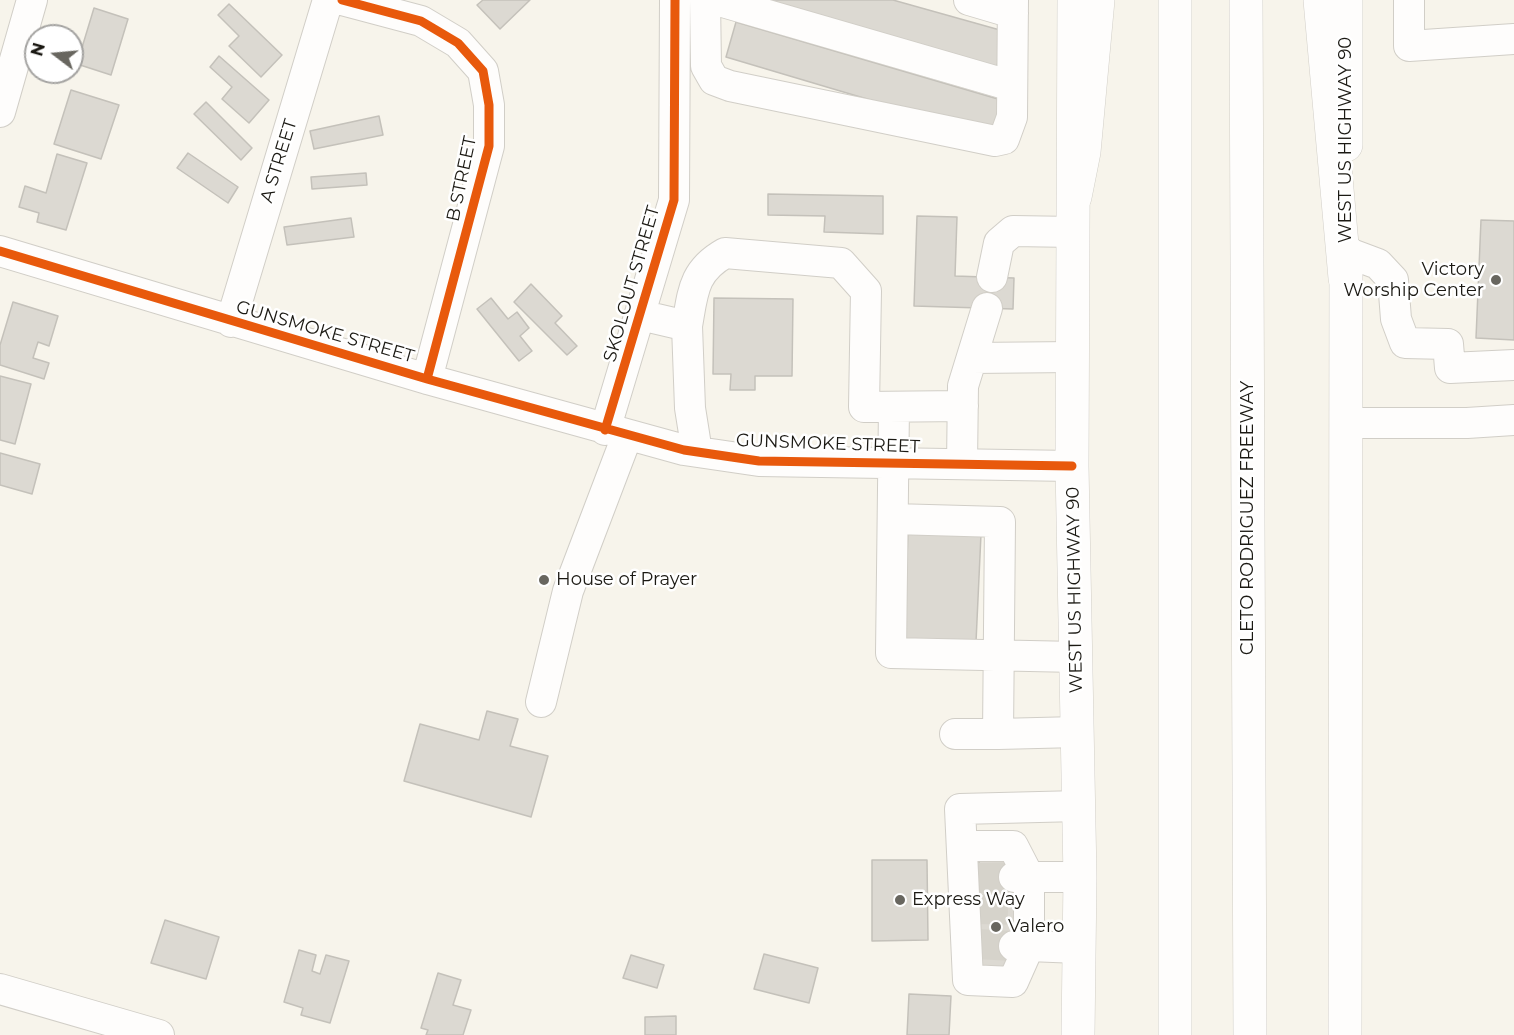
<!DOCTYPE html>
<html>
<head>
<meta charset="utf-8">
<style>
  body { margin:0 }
  #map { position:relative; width:1514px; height:1035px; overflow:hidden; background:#f7f4eb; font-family:Montserrat,sans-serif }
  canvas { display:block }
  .north { position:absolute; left:24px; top:24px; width:60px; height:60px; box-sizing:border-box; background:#fff; border:2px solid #a4a3a1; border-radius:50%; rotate:286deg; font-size:16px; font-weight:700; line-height:24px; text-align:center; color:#1b1913 }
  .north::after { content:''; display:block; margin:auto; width:21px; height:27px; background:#68665f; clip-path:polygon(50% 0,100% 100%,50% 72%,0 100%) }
</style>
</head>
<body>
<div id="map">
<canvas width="1514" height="1035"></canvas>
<div class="north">N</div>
</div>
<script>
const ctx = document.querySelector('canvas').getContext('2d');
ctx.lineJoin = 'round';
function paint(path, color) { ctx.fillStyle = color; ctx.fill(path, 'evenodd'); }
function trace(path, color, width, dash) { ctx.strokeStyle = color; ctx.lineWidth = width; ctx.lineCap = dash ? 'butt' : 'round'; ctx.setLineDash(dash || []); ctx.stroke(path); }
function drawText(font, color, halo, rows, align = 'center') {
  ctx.font = font + ' Montserrat,sans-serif'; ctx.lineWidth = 5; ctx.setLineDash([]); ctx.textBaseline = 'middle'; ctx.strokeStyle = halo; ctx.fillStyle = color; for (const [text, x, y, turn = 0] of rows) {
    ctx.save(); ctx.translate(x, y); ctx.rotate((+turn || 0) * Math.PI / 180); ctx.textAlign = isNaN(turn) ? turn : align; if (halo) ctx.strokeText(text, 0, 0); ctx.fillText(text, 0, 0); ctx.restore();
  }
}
const building = new Path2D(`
  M 483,0 L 530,0 L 500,29 L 477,5 Z
  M 754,0 L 893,0 L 1007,32 L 996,69 Z
  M 229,4 L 282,55 L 261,77 L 229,46 L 239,36 L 218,15 Z
  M 94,8 L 128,19 L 111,75 L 77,64 Z
  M 736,22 L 1008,102 L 998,138 L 726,57 Z
  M 219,56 L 269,100 L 249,123 L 222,99 L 232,87 L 210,67 Z
  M 71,90 L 119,105 L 101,159 L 54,144 Z
  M 206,102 L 252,148 L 241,160 L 194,114 Z
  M 379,116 L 383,135 L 314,149 L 310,131 Z
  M 188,153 L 238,187 L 228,203 L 177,168 Z
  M 57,154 L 87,163 L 66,230 L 37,222 L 39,213 L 19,207 L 25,186 L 46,193 Z
  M 366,173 L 367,185 L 312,189 L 311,177 Z
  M 768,194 L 883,196 L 883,234 L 824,232 L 825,216 L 768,215 Z
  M 917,216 L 957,217 L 955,276 L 1014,278 L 1013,309 L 914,306 Z
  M 351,218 L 354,237 L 287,245 L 284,227 Z
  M 1481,220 L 1514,221 L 1514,340 L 1476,338 Z
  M 531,284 L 562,316 L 555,323 L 577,346 L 567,355 L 514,302 Z
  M 491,298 L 508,319 L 517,312 L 529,328 L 520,336 L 532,351 L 519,361 L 477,309 Z
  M 714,298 L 793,299 L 792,376 L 755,376 L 755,390 L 730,390 L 731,374 L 713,374 Z
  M 13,302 L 58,316 L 49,346 L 38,342 L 33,358 L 49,363 L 44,379 L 0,365 L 0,345 Z
  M 0,376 L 31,384 L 15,444 L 0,440 Z
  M 0,453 L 40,464 L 32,494 L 0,485 Z
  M 908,531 L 981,534 L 976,642 L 904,639 Z
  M 487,711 L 518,719 L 510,746 L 548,756 L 531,817 L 404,781 L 420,724 L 479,740 Z
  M 979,853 L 1014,853 L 1014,973 L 978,974 Z
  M 872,860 L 927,860 L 928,940 L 872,941 Z
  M 165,920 L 219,937 L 206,979 L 151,963 Z
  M 299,950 L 316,955 L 312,971 L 320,974 L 326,955 L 349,961 L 330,1023 L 301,1015 L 303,1008 L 284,1002 Z
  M 764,954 L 818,968 L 809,1003 L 754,989 Z
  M 631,955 L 664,965 L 657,988 L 623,978 Z
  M 438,973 L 461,980 L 453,1005 L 471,1010 L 463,1035 L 426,1035 L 428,1030 L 421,1028 Z
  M 909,994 L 951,996 L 949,1035 L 907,1035 Z
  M 676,1016 L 676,1035 L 645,1035 L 645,1017 Z`);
const minorTunnel = new Path2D(`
  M 978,878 L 1014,877
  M 978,909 L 1014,910
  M 978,944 L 1014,946`);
const minor = new Path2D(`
  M 342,0 L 421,21 L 458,43 L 483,71 L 489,105 L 489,146 L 427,379
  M 705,0 L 706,66 L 714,80 L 730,86 L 995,141 L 1004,139 L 1012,117 L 1013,0
  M 716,0 L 1012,86
  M 969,0 L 1013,13
  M 1409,0 L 1409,46 L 1514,39
  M 0,112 L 32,0
  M 0,251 L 427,379 L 684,450 L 759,461 L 1072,466
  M 1346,252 L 1378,264 L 1393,280 L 1396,319 L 1405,343 L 1448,344 L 1450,368 L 1514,365
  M 992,277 L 999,243 L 1013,231 L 1074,232
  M 640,315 L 687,326 C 693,292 693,271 725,253 L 841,263 L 866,291 L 864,407 L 963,406
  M 231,322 L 328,0
  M 687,326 L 690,408 L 697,452
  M 972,358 L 1073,357
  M 894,407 L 891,653 L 1076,657
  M 1346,423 L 1467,423 L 1514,420
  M 605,430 L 674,200 L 675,0
  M 962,464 L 963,386 L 987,308
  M 893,519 L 1000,522 L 998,734 L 1077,732
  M 541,702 L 568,591 L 627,436
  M 955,734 L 998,734
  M 962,846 L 1013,846 L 1029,877 L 1014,877
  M 1014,946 L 1029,946 L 1029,877 L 1080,877
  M 1078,948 L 1029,946 L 1013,982 L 968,980 L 960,809 L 1079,806
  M 0,989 L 159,1035`);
const major = new Path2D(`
  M 1074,0 L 1072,466 L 1080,877 L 1078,1035
  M 1346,145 L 1346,0
  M 1345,1035 L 1346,251`);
const highway = new Path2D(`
  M 1246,0 L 1250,1035
  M 1320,0 L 1345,278
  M 1075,197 L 1084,152 L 1098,0
  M 1175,1035 L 1175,0`);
const cycleway = new Path2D(`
  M 342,0 L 421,21 L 458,43 L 483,71 L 489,105 L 489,146 L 427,379
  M 0,251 L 427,379 L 684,450 L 759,461 L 1072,466
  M 605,430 L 674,200 L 675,0`);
const markers = [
  [1496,280,6,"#68665f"],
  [544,580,6,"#68665f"],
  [900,900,6,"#68665f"],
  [996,927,6,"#68665f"]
];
const streetNames = [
  ["WEST US HIGHWAY 90",1346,140,-90],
  ["A STREET",279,161,-73],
  ["B STREET",462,179,-78],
  ["SKOLOUT STREET",632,284,-74],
  ["GUNSMOKE STREET",325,332,16],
  ["GUNSMOKE STREET",828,444,2],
  ["CLETO RODRIGUEZ FREEWAY",1248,518,-90],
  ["WEST US HIGHWAY 90",1075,590,-91]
];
const poiNames = [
  ["Victory",1484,270,"right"],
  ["Worship Center",1484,291,"right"],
  ["House of Prayer",556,580],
  ["Express Way",912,900],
  ["Valero",1008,927]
];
paint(building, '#dcd9d2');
trace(building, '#c4c1ba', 1.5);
trace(minorTunnel, '#d6d3cb', 30, [30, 15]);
trace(minor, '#d1cec7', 32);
trace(major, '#d1cec7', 34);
trace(highway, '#d1cec7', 34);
trace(minor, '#fefdfc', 30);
trace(major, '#fefdfc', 33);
trace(highway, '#fefdfc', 33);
trace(cycleway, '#e8590c', 9);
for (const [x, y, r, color] of markers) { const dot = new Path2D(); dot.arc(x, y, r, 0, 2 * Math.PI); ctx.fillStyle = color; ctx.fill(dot); trace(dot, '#fff', 2); }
drawText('18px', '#1b1913', '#fff', streetNames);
drawText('18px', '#1b1913', '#fff', poiNames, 'left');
</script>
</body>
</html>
